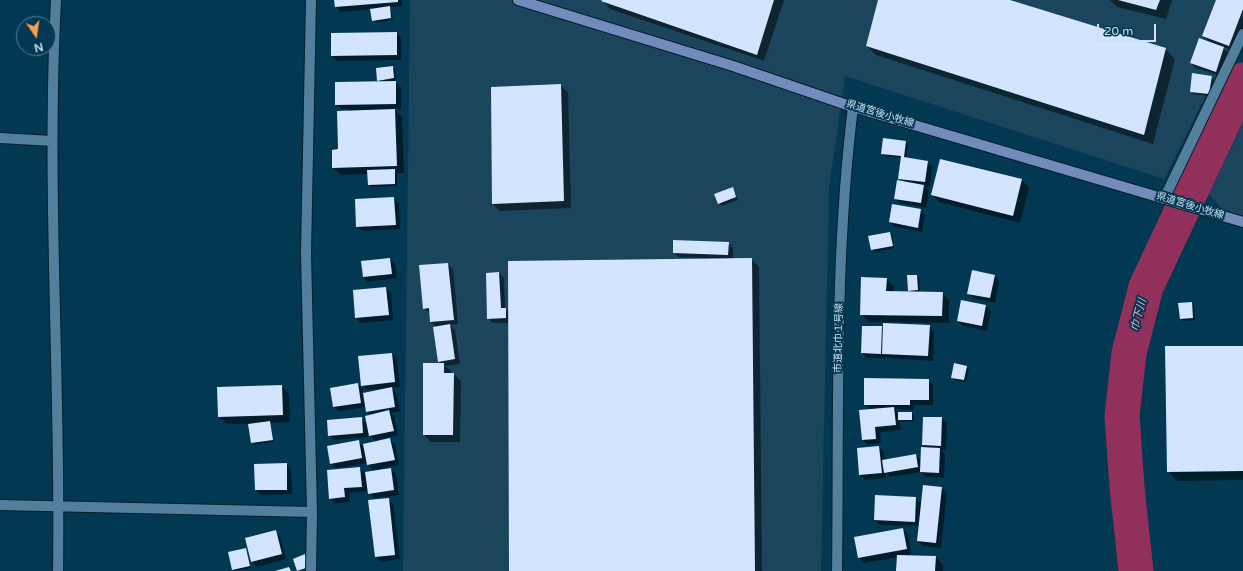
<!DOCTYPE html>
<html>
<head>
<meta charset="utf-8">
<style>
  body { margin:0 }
  #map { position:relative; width:1243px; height:571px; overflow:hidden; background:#033852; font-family:"Varela Round",sans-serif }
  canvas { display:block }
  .north { position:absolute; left:16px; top:16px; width:40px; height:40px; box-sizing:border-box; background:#033852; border:1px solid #537c92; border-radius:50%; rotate:167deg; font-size:11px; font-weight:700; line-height:16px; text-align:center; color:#cae2f2 }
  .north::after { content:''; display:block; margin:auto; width:14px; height:18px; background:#fc9d52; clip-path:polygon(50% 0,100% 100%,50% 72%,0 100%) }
  .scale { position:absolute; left:1097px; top:24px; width:59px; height:18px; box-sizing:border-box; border:2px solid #cae2f2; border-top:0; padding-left:5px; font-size:12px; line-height:14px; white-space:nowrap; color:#cae2f2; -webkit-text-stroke:3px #033852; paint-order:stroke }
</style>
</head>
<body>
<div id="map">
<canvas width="1243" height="571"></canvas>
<div class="north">N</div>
<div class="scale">20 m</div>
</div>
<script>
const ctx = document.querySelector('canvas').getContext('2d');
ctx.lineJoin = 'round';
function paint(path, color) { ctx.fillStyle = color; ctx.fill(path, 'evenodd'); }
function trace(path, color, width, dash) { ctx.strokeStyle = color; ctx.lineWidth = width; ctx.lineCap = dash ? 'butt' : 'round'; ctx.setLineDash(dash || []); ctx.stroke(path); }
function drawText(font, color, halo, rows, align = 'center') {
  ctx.font = font + ' "Varela Round","Noto Sans JP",sans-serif'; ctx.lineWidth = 4; ctx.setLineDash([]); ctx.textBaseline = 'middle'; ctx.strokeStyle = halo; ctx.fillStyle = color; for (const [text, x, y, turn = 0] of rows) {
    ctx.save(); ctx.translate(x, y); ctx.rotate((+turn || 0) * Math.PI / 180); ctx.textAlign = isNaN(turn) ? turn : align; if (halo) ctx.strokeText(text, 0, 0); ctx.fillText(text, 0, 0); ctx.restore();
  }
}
const built = new Path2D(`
  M 410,0 L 1243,0 L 1243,21 L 1164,179 L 845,76 L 829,188 L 821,571 L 403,571 Z
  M 1243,122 L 1243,216 L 1222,209 L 1209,194 Z`);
const shadow = new Path2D(`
  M 335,0 L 402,0 L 402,6 L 389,7 L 391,9 L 393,20 L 375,22 L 373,20 L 371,9 L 341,12 L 336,7 Z
  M 603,0 L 784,0 L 764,61 L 610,9 Z
  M 879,0 L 1007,0 L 1165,49 L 1175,59 L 1153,144 L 876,55 L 867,46 Z
  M 1110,0 L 1172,0 L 1166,19 L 1117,7 Z
  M 1217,0 L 1243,0 L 1243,26 L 1234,51 L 1221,46 L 1229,53 L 1221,76 L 1196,68 L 1191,63 L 1211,44 L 1203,36 Z
  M 396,33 L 401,38 L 401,60 L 337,61 L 332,56 Z
  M 392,67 L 395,69 L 396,80 L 394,81 L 401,87 L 401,109 L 394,109 L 402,117 L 404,173 L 397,173 L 397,186 L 371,187 L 369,185 L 368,174 L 341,175 L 333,168 L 333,150 L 339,150 L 348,111 L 348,109 L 341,109 L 336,104 L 380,82 L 378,80 Z
  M 1211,77 L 1214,79 L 1211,96 L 1193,94 L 1191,91 Z
  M 561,85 L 568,93 L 571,208 L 500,211 L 493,204 Z
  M 906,142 L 908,144 L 906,159 L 927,162 L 932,167 L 930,187 L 924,186 L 929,190 L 926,208 L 900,203 L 895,199 L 903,182 L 899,178 L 902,158 L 884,156 L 882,153 Z
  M 941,160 L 1022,180 L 1029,188 L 1020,223 L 939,202 L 932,195 Z
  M 732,188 L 738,200 L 721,206 L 715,194 Z
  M 394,198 L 399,203 L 400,229 L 362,231 L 357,226 Z
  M 920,210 L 925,215 L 922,232 L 895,227 L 890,222 Z
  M 890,233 L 892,235 L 894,248 L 874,252 L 872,250 Z
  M 728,243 L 733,248 L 733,260 L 751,259 L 759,267 L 762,571 L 510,571 L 510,323 L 493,323 L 488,318 L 499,273 L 504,278 L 505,309 L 510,313 L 702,260 L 702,258 L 679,257 L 674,253 Z
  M 390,259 L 395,264 L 397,278 L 368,282 L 363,277 Z
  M 448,264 L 453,269 L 458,324 L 450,325 L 455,330 L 460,364 L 445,366 L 451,371 L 451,374 L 453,374 L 461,381 L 460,442 L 431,442 L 424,435 L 441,364 L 439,361 L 436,327 L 431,322 L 430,313 L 424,308 L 420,266 Z
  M 917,276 L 919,278 L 920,292 L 942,293 L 949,300 L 949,323 L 869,322 L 861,314 L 886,279 L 894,286 L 894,292 L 911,292 L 909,290 Z
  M 995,276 L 999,281 L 995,303 L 973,298 L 968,293 Z
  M 386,288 L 391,293 L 393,320 L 361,323 L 356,318 Z
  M 962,301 L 986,306 L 991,311 L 987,331 L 963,326 L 958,321 Z
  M 1191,303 L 1194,306 L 1195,320 L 1183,321 L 1181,319 Z
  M 930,326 L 934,331 L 933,361 L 888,358 L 885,356 L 885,358 L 867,358 L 862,353 L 881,327 L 884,330 Z
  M 1243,347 L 1243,480 L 1177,481 L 1168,471 Z
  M 392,354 L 397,359 L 400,387 L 391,388 L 396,393 L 400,411 L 391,413 L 394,416 L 398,435 L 377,440 L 377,442 L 390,440 L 395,444 L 399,465 L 373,470 L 368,463 L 336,468 L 331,464 L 358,442 L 365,448 L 377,442 L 370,436 L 366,416 L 371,415 L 367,411 L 366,407 L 339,411 L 334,406 L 358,384 L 363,389 L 363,394 L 382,390 L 381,389 L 367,390 L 362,385 Z
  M 966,367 L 969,369 L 966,382 L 954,380 L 952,378 Z
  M 928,380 L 933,385 L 933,405 L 915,405 L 914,410 L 895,409 L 899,413 L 912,413 L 914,415 L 914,421 L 902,422 L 899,419 L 901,430 L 880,432 L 881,443 L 868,445 L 863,440 L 871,410 L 865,404 Z
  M 281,386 L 289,394 L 290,422 L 270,423 L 274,442 L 254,444 L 252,442 L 249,424 L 227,424 L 219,417 Z
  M 361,418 L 368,425 L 368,437 L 334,440 L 329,435 Z
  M 942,418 L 947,423 L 946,450 L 941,450 L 945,454 L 944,478 L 926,477 L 921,472 L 890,477 L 886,473 L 886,478 L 865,480 L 860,475 L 879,447 L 884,452 L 885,460 L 915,455 L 921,460 L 926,448 L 923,445 Z
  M 286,464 L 291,469 L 292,494 L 261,495 L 256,490 Z
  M 360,468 L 365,473 L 391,469 L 396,474 L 399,495 L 374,498 L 368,491 L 349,493 L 350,502 L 335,503 L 330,498 Z
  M 942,488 L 947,493 L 941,548 L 923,546 L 918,541 L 920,526 L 880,525 L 875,520 L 915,498 L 922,504 Z
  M 388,499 L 393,504 L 400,559 L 381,562 L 376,557 Z
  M 903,529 L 908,534 L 911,554 L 905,555 L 936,557 L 943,565 L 943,571 L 897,571 L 898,557 L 864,563 L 859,558 L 855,538 Z
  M 275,532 L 280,537 L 286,559 L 257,567 L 252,562 L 246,539 Z
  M 245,549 L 247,551 L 251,568 L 234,571 L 233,569 Z
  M 305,555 L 311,569 L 298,571 L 294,559 Z`);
const river = new Path2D(`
  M 1136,571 L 1127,487 L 1122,416 L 1129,353 L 1146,287 L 1243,80`);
const building = new Path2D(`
  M 334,0 L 398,0 L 398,2 L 335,7 Z
  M 602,0 L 774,0 L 757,55 L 601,1 Z
  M 878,0 L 1010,0 L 1166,48 L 1144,135 L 866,46 Z
  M 1118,0 L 1160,0 L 1156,10 Z
  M 1216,0 L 1243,0 L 1243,9 L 1229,46 L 1202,36 Z
  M 390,6 L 391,18 L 372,21 L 370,9 Z
  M 397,32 L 397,55 L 331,56 L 331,33 Z
  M 1199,38 L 1224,47 L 1216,72 L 1190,63 Z
  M 393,66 L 394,78 L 377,81 L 376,68 Z
  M 1192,73 L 1212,76 L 1209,94 L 1190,92 Z
  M 396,81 L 396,104 L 335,105 L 335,82 Z
  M 561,84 L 564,201 L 492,204 L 491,87 Z
  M 395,109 L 397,166 L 332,168 L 332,150 L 338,149 L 337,111 Z
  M 883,138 L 906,141 L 904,157 L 928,161 L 925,182 L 898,179 L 901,156 L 881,154 Z
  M 940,159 L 1022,179 L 1013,216 L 931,195 Z
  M 395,169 L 395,184 L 368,185 L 367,170 Z
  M 897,180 L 924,185 L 921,203 L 894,199 Z
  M 733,187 L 736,197 L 718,204 L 714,194 Z
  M 394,197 L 396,225 L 356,227 L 355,199 Z
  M 892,204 L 921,209 L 918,228 L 889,222 Z
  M 890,232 L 893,246 L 871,250 L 868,236 Z
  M 673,240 L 729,242 L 728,255 L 673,253 Z
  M 390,258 L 392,274 L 363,277 L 361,261 Z
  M 752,258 L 755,571 L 509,571 L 508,261 Z
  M 448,263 L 454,320 L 430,322 L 429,308 L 423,309 L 419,265 Z
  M 972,270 L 995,275 L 990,298 L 967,294 Z
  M 499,272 L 501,308 L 506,308 L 506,318 L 487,319 L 486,273 Z
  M 907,275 L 917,275 L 918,290 L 908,291 Z
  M 861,277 L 887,278 L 886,291 L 943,292 L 942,316 L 860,315 Z
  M 386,287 L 389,315 L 355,318 L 353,290 Z
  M 961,300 L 986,305 L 982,326 L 957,321 Z
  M 1192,302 L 1193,318 L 1180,319 L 1178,303 Z
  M 883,323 L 930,325 L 928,356 L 882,354 Z
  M 450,324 L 455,359 L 438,362 L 433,327 Z
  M 862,326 L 882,326 L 881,354 L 861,353 Z
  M 1165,346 L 1243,346 L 1243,471 L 1167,472 Z
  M 392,353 L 395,382 L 361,386 L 358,356 Z
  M 423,363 L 444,363 L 444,373 L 454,373 L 453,435 L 423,435 Z
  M 954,363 L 967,366 L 964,380 L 951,378 Z
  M 864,378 L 929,379 L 929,400 L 910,400 L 910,405 L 864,405 Z
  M 358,383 L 361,403 L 333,407 L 330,388 Z
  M 282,385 L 283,415 L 218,417 L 217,387 Z
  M 392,387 L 395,407 L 366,412 L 363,393 Z
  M 894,407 L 896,425 L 875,427 L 876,439 L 862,440 L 859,410 Z
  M 389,410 L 394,431 L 369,436 L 365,416 Z
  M 898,412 L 912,412 L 912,420 L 898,420 Z
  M 362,417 L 363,433 L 328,436 L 327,420 Z
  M 923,417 L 942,417 L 941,446 L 922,445 Z
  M 270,421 L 273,440 L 251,443 L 248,424 Z
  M 390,438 L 395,460 L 367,465 L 363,444 Z
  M 359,440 L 362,458 L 330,464 L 327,446 Z
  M 879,446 L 882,473 L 859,475 L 857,448 Z
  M 921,447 L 940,448 L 939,473 L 920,472 Z
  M 916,454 L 918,467 L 884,473 L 882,460 Z
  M 287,463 L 287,490 L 255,490 L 254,464 Z
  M 360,467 L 362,487 L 344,488 L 345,497 L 329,499 L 327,470 Z
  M 391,468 L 394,490 L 368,494 L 365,472 Z
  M 923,485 L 942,487 L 936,543 L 917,541 Z
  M 875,495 L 916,497 L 915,522 L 874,520 Z
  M 389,498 L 395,555 L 375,557 L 368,500 Z
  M 903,528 L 907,549 L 858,558 L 854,537 Z
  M 276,530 L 282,554 L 251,562 L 245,538 Z
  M 246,548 L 250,566 L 232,570 L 228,552 Z
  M 305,554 L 309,567 L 297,571 L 293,559 Z
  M 897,555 L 936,556 L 935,571 L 896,571 Z
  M 289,567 L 291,571 L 275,571 Z`);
const minor = new Path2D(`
  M 56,0 C 46,190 61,381 58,571
  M 311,0 L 306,253 L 312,512 L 311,571
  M 0,138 L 52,141
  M 1164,199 L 1243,34
  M 0,505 L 312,512
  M 837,571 C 839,416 834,260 853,107`);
const secondary = new Path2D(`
  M 518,0 L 733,66 L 853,107 L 1243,222`);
const streetNames = [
  ["県道宮後小牧線",880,114,17],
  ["県道宮後小牧線",1190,206,17],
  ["市道北巾１号線",839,338,-89]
];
const waterNames = [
  ["巾下川",1139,315,-75]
];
paint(built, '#1a455c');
paint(shadow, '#0007');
trace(river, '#91305a', 35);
paint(building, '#d2e4fe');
trace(minor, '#051e2c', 12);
trace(secondary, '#051e2c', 12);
trace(minor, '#517f9d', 10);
trace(secondary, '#738bba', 10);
drawText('10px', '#cae2f2', '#033852', streetNames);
drawText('italic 11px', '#faaac6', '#033852', waterNames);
</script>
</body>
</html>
